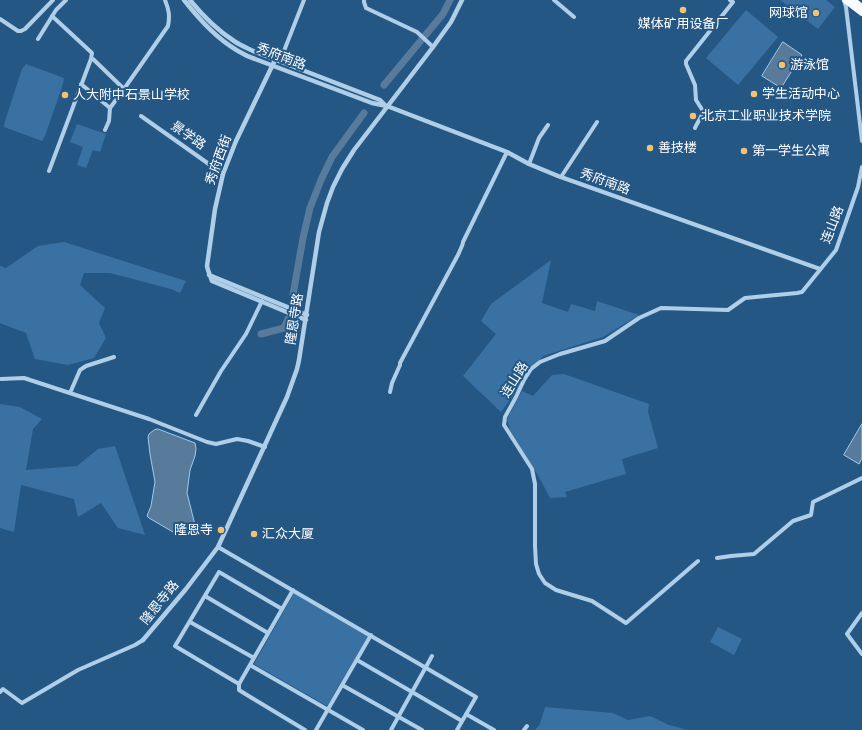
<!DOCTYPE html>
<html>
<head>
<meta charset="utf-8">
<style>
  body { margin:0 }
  canvas { display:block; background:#255785 }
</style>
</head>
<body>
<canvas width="862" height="730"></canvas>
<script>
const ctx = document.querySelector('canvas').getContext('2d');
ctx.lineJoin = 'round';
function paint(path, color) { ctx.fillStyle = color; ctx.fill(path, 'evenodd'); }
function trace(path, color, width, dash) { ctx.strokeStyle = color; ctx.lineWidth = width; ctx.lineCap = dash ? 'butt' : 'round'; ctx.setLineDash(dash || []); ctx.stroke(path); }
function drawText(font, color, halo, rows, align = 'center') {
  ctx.font = font + ' "Space Grotesk","Noto Sans SC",sans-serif'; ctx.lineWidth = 4; ctx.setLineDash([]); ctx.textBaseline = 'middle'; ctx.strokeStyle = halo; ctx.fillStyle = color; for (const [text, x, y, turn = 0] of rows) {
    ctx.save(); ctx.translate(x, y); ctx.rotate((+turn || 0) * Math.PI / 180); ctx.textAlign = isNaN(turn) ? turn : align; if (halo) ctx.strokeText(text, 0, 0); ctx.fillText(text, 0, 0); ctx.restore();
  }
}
const green = new Path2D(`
  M 780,0 L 826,0 L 835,7 L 818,29 Z
  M 746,10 L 778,37 L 738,85 L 706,58 Z
  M 26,64 L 64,78 L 63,84 L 45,136 L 42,141 L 4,127 L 5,121 L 22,69 Z
  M 77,124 L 106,134 L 100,152 L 93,150 L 86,168 L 77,165 L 83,147 L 70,142 Z
  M 64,242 L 186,281 L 180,293 L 171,289 L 110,273 L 84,273 L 80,285 L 105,308 L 99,323 L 106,338 L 94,358 L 68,365 L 35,359 L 26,333 L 0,323 L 0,266 L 6,268 L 38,246 Z
  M 551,260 L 542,303 L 568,312 L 571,304 L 595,311 L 597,301 L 639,315 L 603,337 L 543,356 L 501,412 L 463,376 L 496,334 L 481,321 L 491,304 Z
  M 564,374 L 649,404 L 648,412 L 658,448 L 622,459 L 626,474 L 565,492 L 567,497 L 550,498 L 539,477 L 510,430 L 507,419 L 522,391 L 533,396 L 552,375 Z
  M 0,404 L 20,407 L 42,419 L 33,429 L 26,470 L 77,466 L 98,449 L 115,446 L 145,535 L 118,528 L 101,503 L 78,517 L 74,499 L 21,485 L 14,532 L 0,528 Z
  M 294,593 L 368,636 L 327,706 L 254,664 Z
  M 718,627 L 742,639 L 734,655 L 710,642 Z
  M 545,707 L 613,713 L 628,720 L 650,716 L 669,725 L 688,730 L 535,730 L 540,724 Z`);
const water = new Path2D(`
  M 783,42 L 802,55 L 781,88 L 762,76 Z
  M 862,424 L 862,458 L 859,464 L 844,455 Z
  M 158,429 L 195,443 L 196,449 L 195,456 L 190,470 L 187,493 L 195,525 L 197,528 L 173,532 L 149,518 L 147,516 L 151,506 L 155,482 L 150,454 L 148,437 L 149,434 L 154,430 Z`);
const river = new Path2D(`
  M 384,85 L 443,14 L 450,0
  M 293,295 L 303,238 L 310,208 L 321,180 L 332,157 L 364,113
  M 261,334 L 284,328 L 288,319`);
const minor = new Path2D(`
  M 364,0 L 364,2 L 366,8 L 417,32 L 433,47
  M 554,0 L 574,17
  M 844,0 L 846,7 L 862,141
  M 52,16 L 92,53 L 91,59
  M 0,19 L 18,31 L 21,31 L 25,29 L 53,0
  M 38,39 L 56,10 L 66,0
  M 275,60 L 282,56 L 304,0
  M 81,84 L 110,108
  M 141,116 L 223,174
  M 695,128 C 697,123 703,115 703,111 L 696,100 L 695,85 L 686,64 L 686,61 L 733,2 L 730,0
  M 105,130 L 109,121 L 110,108 L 124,89 L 168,26 C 170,16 169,10 165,0
  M 529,164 L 539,138 L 548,125
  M 49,171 L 91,59 L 93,59 L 124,89
  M 561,177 L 597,122
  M 1,379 L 24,378 L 149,419 L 207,442 L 216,444 L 237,439 L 248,441 L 265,447
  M 390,392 L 392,383 L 400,365 L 400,363 L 459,253 C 460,249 463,246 463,242 L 507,152
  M 70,393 L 80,370 L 86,366 L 114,357
  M 196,415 L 221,371 L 246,334 L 262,301
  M 218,547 L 476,697 L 457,730
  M 717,558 L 731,556 L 754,554 L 793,521 L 811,515 L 813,502 L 862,478
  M 698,561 L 626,623 L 592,601 L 556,590 L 545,583 L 539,574 L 536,564 L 535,546 L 535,484 L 532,469 L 504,425 L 505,417 L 516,397 L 524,380 L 531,369 L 540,362 L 560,354 L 605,341 L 639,318 L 661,308 L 728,310 L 745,298 L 797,293 L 802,292 L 836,250 L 858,187 L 862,167
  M 293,590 L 239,684 L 239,690 L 247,695 L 305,730
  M 205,596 L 268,633
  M 862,613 L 847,634 L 862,654
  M 190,622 L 254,658
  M 357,660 L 462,721
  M 250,665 L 363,730
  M 239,684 L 175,646 L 219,572 L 282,609
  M 342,685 L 422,730
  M 0,692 L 3,689 L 22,703 L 78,670 L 135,645 L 143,640
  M 466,714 L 494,730
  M 316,730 L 371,635
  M 391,730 L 432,656
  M 524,730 L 527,726`);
const tertiary = new Path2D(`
  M 184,0 C 200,20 216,38 238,51 C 243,54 249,57 255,59 L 372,103 L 387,106 L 507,152 L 529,164 L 558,176 L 820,269
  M 190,0 C 203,16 217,30 234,41 C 240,45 247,48 253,51 L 380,100 L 385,105
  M 275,60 L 236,141 L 223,174 L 215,209 L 207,266 L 208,270 L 212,281 L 306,320
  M 209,275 L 307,315
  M 143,640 L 186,589 L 218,547 L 287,397 L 297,369 L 299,360 L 319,232 L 327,203 L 333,187 L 342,169 L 354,150 L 433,47 L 451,22 L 462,0`);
const trunk = new Path2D(`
  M 845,0 L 862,13
  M 853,0 L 862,7`);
const markers = [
  [683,10,4,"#f2c373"],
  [816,13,4,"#f2c373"],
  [782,65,4,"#f2c373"],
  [754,94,4,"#f2c373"],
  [65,95,4,"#f2c373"],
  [693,116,4,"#f2c373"],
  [650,148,4,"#f2c373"],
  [744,151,4,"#f2c373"],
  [221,530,4,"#f2c373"],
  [254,534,4,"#f2c373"]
];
const poiNames = [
  ["网球馆",808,13,"right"],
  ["媒体矿用设备厂",683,24,"center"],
  ["游泳馆",790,65],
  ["学生活动中心",762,94],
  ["人大附中石景山学校",73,95],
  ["北京工业职业技术学院",701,116],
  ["善技楼",658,148],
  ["第一学生公寓",752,151],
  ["隆恩寺",213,530,"right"],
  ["汇众大厦",262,534]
];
const streetNames = [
  ["秀府南路",281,57,21],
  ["景学路",188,136,35],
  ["秀府西街",219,160,-70],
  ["秀府南路",605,182,20],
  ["连山路",833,225,-69],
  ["隆恩寺路",295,319,-81],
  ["连山路",515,380,-58],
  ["隆恩寺路",160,603,-51]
];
paint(green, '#3971a2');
paint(water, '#587b9b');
trace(water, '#a3c9e9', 1);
trace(river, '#587b9b', 7);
trace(minor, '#afcee8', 4);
trace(tertiary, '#afcee8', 4.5);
trace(trunk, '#f8fbfe', 6);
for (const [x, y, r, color] of markers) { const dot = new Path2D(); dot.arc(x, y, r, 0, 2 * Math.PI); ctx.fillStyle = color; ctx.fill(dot); trace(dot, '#255785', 1.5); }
drawText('13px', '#fff', '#255785', poiNames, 'left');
drawText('13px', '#fff', '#255785', streetNames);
</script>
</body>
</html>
